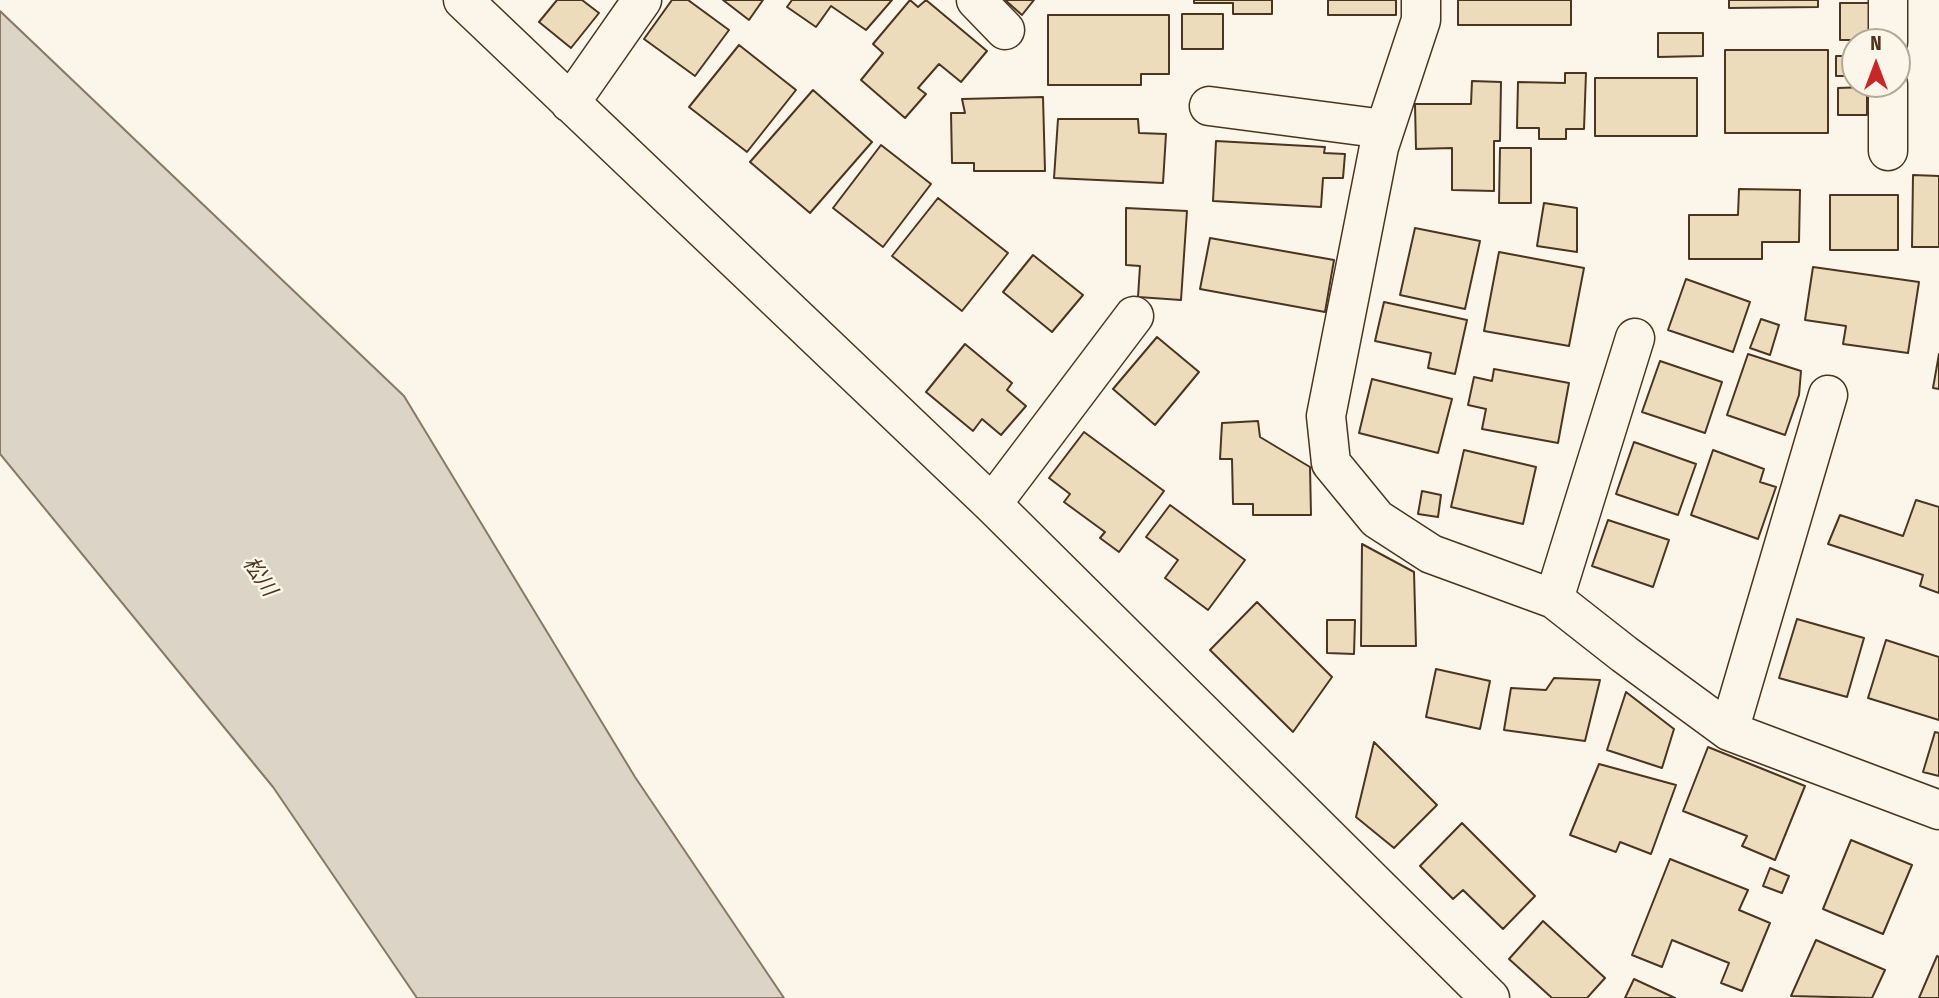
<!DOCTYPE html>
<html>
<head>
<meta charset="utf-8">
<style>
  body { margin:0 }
  #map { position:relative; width:1939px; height:998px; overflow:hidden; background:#fbf6e9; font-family:"Fira Sans Condensed",sans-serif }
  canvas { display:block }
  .north { position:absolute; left:1841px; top:28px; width:70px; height:70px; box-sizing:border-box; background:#fbf6e9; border:2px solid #b4a999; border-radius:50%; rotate:0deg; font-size:19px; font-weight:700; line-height:28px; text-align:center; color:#4a3520 }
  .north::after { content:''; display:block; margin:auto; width:24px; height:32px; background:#c62828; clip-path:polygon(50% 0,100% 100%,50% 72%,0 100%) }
</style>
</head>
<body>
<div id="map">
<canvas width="1939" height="998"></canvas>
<div class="north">N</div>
</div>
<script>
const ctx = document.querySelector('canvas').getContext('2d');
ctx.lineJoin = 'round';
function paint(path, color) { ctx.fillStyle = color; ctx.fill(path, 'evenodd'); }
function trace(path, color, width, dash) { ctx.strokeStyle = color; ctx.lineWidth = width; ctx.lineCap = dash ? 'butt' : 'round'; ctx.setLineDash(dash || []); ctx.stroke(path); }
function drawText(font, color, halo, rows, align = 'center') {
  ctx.font = font + ' "Fira Sans Condensed","Noto Sans JP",sans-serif'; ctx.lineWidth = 5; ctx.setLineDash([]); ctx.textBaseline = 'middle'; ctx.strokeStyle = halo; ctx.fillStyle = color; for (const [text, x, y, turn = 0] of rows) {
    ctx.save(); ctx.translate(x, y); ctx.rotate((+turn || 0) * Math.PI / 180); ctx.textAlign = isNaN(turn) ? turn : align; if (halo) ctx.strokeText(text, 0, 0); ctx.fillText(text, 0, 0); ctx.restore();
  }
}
const water = new Path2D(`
  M 0,11 L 404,396 L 635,777 L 784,998 L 417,998 L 273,787 L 0,454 Z`);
const building = new Path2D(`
  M 557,0 L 582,0 L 599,13 L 571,48 L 539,22 Z
  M 672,0 L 688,0 L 729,30 L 695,76 L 644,39 Z
  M 723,0 L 763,0 L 749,20 Z
  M 792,0 L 892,0 L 866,30 L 831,6 L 816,27 L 787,7 Z
  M 910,0 L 918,7 L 926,0 L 987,51 L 961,82 L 939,64 L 918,88 L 926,94 L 905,118 L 861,80 L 883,53 L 873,44 Z
  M 1005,0 L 1034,0 L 1022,15 Z
  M 1194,0 L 1272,0 L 1272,14 L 1233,14 L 1233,3 L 1194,3 Z
  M 1328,0 L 1396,0 L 1396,15 L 1328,15 Z
  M 1458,0 L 1571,0 L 1571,25 L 1458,25 Z
  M 1729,0 L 1818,0 L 1818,7 L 1729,8 Z
  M 1840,3 L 1869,3 L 1869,40 L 1840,40 Z
  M 1182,14 L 1223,14 L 1223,49 L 1182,49 Z
  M 1048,15 L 1169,15 L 1169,74 L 1141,74 L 1141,85 L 1048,85 Z
  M 1658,33 L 1703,33 L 1703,56 L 1658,57 Z
  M 739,45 L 796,90 L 747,152 L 689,107 Z
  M 1725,50 L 1828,50 L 1828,133 L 1725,133 Z
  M 1836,56 L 1855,56 L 1855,76 L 1836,76 Z
  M 1565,73 L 1586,73 L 1584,129 L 1566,129 L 1566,139 L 1539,139 L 1539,128 L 1517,128 L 1518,82 L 1565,83 Z
  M 1595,78 L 1697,78 L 1697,136 L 1595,136 Z
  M 1472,81 L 1501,82 L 1500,141 L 1494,141 L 1494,191 L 1452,190 L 1452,148 L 1416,149 L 1415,104 L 1471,104 Z
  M 1867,87 L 1867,115 L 1838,115 L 1838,88 Z
  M 813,90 L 872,142 L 810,213 L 750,162 Z
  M 1043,97 L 1045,171 L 974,171 L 974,163 L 952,163 L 951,113 L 965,113 L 962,99 Z
  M 1058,119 L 1138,119 L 1139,133 L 1166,134 L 1163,183 L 1054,178 Z
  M 1216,141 L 1325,147 L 1324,153 L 1345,154 L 1343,178 L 1323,178 L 1321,207 L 1213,201 Z
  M 881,145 L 931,184 L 883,247 L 833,208 Z
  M 1500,148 L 1531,148 L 1531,203 L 1499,203 Z
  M 1913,175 L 1939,176 L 1939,247 L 1912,247 Z
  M 1739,189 L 1800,190 L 1799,242 L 1762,242 L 1762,259 L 1689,259 L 1689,215 L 1738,215 Z
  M 1830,195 L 1898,195 L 1898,250 L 1830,250 Z
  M 938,198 L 1008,253 L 962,311 L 892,256 Z
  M 1544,203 L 1577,208 L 1577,252 L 1537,246 Z
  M 1126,208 L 1187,211 L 1181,300 L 1138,297 L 1140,266 L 1126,265 Z
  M 1415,228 L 1480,241 L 1465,309 L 1400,295 Z
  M 1210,238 L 1334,260 L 1325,312 L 1200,289 Z
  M 1499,252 L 1584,268 L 1569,346 L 1484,331 Z
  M 1033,255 L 1083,295 L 1052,332 L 1003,292 Z
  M 1813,267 L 1919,282 L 1908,353 L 1843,344 L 1846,326 L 1805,320 Z
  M 1686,279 L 1750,302 L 1733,352 L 1668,330 Z
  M 1384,302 L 1467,320 L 1455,374 L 1428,368 L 1431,353 L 1375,341 Z
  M 1761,319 L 1779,325 L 1770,355 L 1750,348 Z
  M 1157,337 L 1199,372 L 1155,425 L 1113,389 Z
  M 965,344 L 1012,383 L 1007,390 L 1026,406 L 1001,435 L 982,419 L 973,431 L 926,392 Z
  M 1748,354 L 1801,371 L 1799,395 L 1785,435 L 1727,415 Z
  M 1939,354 L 1939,389 L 1933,388 Z
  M 1660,361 L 1722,382 L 1705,433 L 1642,412 Z
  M 1494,369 L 1569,383 L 1558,443 L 1482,429 L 1486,409 L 1468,405 L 1474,377 L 1492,381 Z
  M 1372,379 L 1452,399 L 1438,453 L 1359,433 Z
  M 1258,421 L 1260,437 L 1310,467 L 1311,515 L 1253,515 L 1253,504 L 1233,504 L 1232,459 L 1220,459 L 1222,423 Z
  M 1084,432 L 1164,491 L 1119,552 L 1100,538 L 1105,532 L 1064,502 L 1070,494 L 1049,478 Z
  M 1634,442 L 1696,464 L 1678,515 L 1616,494 Z
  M 1464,450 L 1536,467 L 1523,524 L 1451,507 Z
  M 1713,450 L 1764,469 L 1760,482 L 1776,487 L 1758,539 L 1691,515 Z
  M 1422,491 L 1441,495 L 1438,517 L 1418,514 Z
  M 1916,500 L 1939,507 L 1939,593 L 1920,586 L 1923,575 L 1828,544 L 1840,515 L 1903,536 Z
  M 1170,505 L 1245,560 L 1208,610 L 1165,578 L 1178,560 L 1146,537 Z
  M 1608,520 L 1669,540 L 1653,587 L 1592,566 Z
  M 1362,544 L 1414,572 L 1416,646 L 1361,646 Z
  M 1257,602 L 1332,677 L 1293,732 L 1210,650 Z
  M 1797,619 L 1864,638 L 1847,697 L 1779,678 Z
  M 1327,620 L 1355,620 L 1354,654 L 1327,653 Z
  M 1886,640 L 1939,657 L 1939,720 L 1868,698 Z
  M 1436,669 L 1490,681 L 1480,729 L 1426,717 Z
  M 1554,678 L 1600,680 L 1585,741 L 1504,730 L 1511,688 L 1546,690 Z
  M 1626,692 L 1674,729 L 1662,768 L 1607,750 Z
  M 1935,732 L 1939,733 L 1939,776 L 1923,772 Z
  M 1374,742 L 1437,805 L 1394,848 L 1356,817 Z
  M 1708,747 L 1805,786 L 1775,860 L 1742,846 L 1747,836 L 1683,811 Z
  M 1599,764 L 1676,785 L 1651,854 L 1620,842 L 1616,852 L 1570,835 Z
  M 1462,823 L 1535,896 L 1503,929 L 1463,890 L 1453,899 L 1420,866 Z
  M 1851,840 L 1912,865 L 1883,934 L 1823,909 Z
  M 1670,859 L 1748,890 L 1739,910 L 1770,923 L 1742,991 L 1721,983 L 1729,963 L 1672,940 L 1662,967 L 1632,955 Z
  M 1770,868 L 1789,876 L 1782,893 L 1763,886 Z
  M 1543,921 L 1605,978 L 1587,998 L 1552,998 L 1509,959 Z
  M 1816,940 L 1885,970 L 1872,998 L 1791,996 Z
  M 1937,956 L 1939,957 L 1939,998 L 1919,998 Z
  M 1634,979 L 1675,998 L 1625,998 Z`);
const street = new Path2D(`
  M 463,0 L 992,504 L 1490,998
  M 976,0 L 1005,30
  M 1421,0 L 1421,20 L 1379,147 L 1326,416 L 1331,463 L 1377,519 L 1431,554 L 1554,599 L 1624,654 L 1729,731 L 1939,810
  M 1888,42 L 1888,0
  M 570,103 L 642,0
  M 1209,106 L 1384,129
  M 1888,151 L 1888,84
  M 992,504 L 1134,316
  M 1554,599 L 1635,338
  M 1729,731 L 1828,395`);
const waterNames = [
  ["松川",259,577,56]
];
paint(water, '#dcd4c6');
trace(water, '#887966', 2);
paint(building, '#ecdcbc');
trace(building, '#4a3520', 2);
trace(street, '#4a3520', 41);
trace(street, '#fbf6e9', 38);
drawText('italic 21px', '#4a3520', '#fbf6e9', waterNames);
</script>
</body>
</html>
